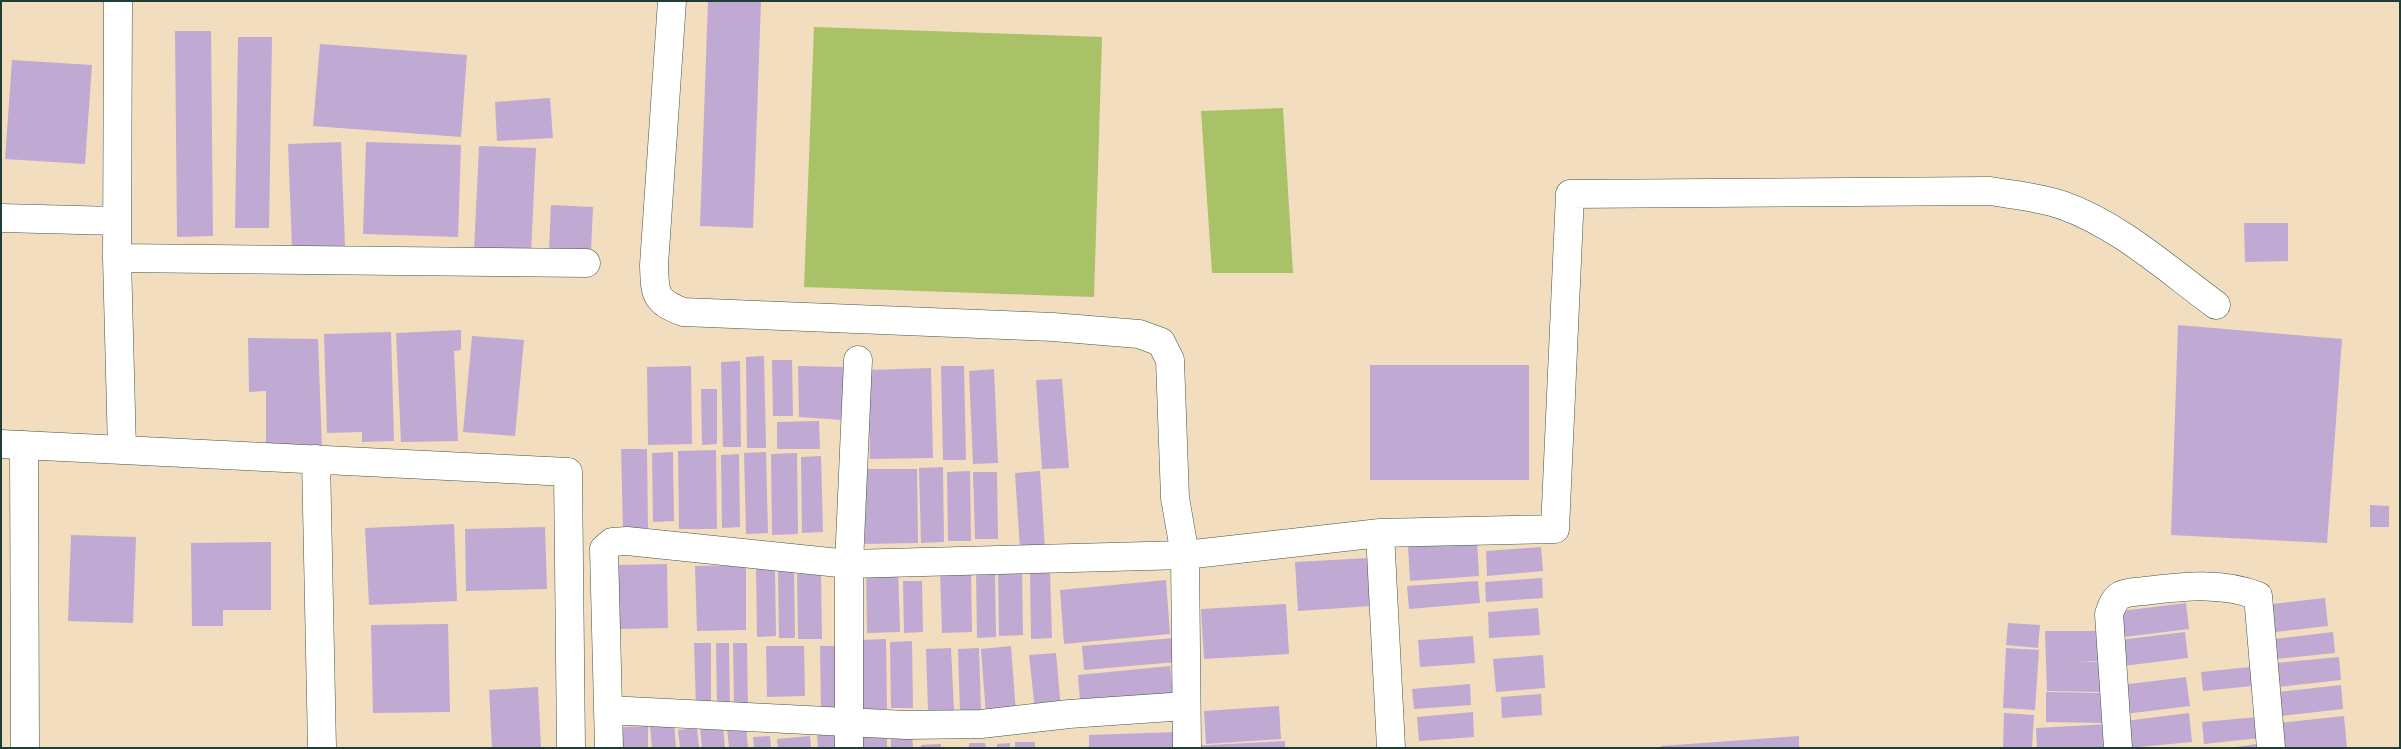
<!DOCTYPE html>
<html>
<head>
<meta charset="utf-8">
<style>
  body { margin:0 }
  #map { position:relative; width:2401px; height:749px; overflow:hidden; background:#f2ddbe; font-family:"Gochi Hand",sans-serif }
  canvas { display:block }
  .frame { position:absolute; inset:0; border:2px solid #1f3d34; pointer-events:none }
</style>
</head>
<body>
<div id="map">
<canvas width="2401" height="749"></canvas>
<div class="frame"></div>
</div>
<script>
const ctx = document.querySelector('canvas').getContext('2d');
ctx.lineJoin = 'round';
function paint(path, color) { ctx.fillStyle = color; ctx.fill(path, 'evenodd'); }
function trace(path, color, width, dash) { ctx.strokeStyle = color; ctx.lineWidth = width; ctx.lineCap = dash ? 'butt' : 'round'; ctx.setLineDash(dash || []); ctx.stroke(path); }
const green = new Path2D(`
  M 814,27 L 1102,37 L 1094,297 L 804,287 Z
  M 1283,108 L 1293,273 L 1212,273 L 1201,111 Z`);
const building = new Path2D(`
  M 708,1 L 761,1 L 753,228 L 700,226 Z
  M 175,31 L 211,31 L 213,236 L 177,237 Z
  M 238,37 L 272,37 L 269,228 L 235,228 Z
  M 320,44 L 467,55 L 461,137 L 313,126 Z
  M 12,60 L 92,65 L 85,164 L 5,159 Z
  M 550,98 L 553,138 L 497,141 L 495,102 Z
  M 341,142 L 345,246 L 292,248 L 288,144 Z
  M 366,142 L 461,145 L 458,237 L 363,234 Z
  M 479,146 L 536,148 L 531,253 L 474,251 Z
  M 551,205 L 593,207 L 591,251 L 549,250 Z
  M 2244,223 L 2288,223 L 2288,261 L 2245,262 Z
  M 2178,325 L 2342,339 L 2327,543 L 2171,535 Z
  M 461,330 L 461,350 L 454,351 L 458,441 L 401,442 L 396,333 Z
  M 391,332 L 394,441 L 362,442 L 362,432 L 327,433 L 324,334 Z
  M 472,336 L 524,340 L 515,436 L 463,432 Z
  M 248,338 L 318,339 L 322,449 L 266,449 L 266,391 L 249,392 Z
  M 764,356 L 766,448 L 747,448 L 746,357 Z
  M 772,360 L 792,360 L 793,416 L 773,416 Z
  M 740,361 L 741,447 L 723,447 L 721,362 Z
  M 1370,365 L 1529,365 L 1529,480 L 1370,480 Z
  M 691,366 L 692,444 L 648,445 L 647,367 Z
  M 798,366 L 844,367 L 843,420 L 799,417 Z
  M 941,366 L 964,366 L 966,460 L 943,460 Z
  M 931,368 L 933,458 L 870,459 L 868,370 Z
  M 994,369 L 998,463 L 973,464 L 969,371 Z
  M 1062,379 L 1069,468 L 1042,469 L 1036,380 Z
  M 701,389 L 717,389 L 717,444 L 702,445 Z
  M 819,421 L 820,449 L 777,449 L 777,422 Z
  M 621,449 L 647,449 L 648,528 L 623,528 Z
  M 716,450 L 717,529 L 679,529 L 678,451 Z
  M 673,452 L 674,521 L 653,522 L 652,453 Z
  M 766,452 L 768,533 L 746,534 L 744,453 Z
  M 797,453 L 798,534 L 772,535 L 771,454 Z
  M 739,454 L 740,527 L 722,528 L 721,455 Z
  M 821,456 L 823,532 L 802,533 L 801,457 Z
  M 943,467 L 944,542 L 921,543 L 919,468 Z
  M 864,469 L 917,469 L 918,543 L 865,544 Z
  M 970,471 L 971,541 L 948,541 L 947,472 Z
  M 1040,471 L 1045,549 L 1020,550 L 1015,473 Z
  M 973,472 L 997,472 L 998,539 L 975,539 Z
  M 2370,505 L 2389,506 L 2389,527 L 2370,527 Z
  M 454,524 L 457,601 L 369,605 L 365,528 Z
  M 545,527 L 547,589 L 466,591 L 465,529 Z
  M 71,535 L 136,537 L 133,623 L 68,621 Z
  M 1477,541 L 1479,576 L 1410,581 L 1408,546 Z
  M 271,542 L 271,610 L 223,610 L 223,626 L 192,626 L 191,543 Z
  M 1541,547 L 1543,571 L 1487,576 L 1486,551 Z
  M 1369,558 L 1372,606 L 1298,611 L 1295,562 Z
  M 667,564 L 668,628 L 618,629 L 617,565 Z
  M 746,565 L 746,630 L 697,631 L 695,566 Z
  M 898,567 L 900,632 L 867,633 L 866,568 Z
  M 756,568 L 775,568 L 776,636 L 757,637 Z
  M 794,569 L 795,638 L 779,638 L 778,570 Z
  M 998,569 L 1022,569 L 1023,635 L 999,636 Z
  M 971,570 L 972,632 L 942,633 L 940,571 Z
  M 995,570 L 996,637 L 977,638 L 976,571 Z
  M 1050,571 L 1052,638 L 1031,639 L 1030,572 Z
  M 821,573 L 822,639 L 798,639 L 797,574 Z
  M 1542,578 L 1543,598 L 1486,602 L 1485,582 Z
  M 1166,580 L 1170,634 L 1064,644 L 1060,590 Z
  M 903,581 L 922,581 L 923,632 L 904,633 Z
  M 1478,581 L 1480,603 L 1409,609 L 1407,586 Z
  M 2325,598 L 2328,626 L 2275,632 L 2272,604 Z
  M 2186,603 L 2189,629 L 2124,637 L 2121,611 Z
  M 1286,604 L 1289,654 L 1204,659 L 1201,609 Z
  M 1538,608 L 1540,635 L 1489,638 L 1488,612 Z
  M 2008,623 L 2040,625 L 2038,648 L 2006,645 Z
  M 448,624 L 450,712 L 373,713 L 371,625 Z
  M 2045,631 L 2101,631 L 2101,661 L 2078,662 L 2103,662 L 2103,692 L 2047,691 Z
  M 2185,632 L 2188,658 L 2123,666 L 2120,640 Z
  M 2333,632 L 2335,653 L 2276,659 L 2274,639 Z
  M 1473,636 L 1475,663 L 1420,667 L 1418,640 Z
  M 1174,638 L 1176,662 L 1084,670 L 1082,646 Z
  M 886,639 L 887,709 L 862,709 L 861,640 Z
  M 912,641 L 913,708 L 891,708 L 890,642 Z
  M 694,643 L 711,643 L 711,707 L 696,707 Z
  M 716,643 L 729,643 L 730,706 L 717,706 Z
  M 733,643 L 747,643 L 748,712 L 734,712 Z
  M 766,646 L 804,646 L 805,696 L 767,697 Z
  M 820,646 L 840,646 L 841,711 L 821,711 Z
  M 1011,646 L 1016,713 L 986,715 L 981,649 Z
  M 951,648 L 954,710 L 928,710 L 926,649 Z
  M 979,648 L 981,712 L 960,713 L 958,649 Z
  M 2006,648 L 2039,650 L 2035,710 L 2003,708 Z
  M 1056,653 L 1061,709 L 1035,711 L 1029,655 Z
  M 1543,655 L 1545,688 L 1496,692 L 1493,659 Z
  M 2339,657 L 2341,680 L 2278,687 L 2276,663 Z
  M 1170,666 L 1173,693 L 1080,701 L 1078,675 Z
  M 2260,666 L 2262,685 L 2203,691 L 2201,672 Z
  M 2186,677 L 2190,706 L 2125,714 L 2121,685 Z
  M 1470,684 L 1471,705 L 1414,709 L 1412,689 Z
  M 2341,685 L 2343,709 L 2281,716 L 2278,692 Z
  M 538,687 L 541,748 L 492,748 L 489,690 Z
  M 2046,692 L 2102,693 L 2102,723 L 2046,722 Z
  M 1541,694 L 1542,715 L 1502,718 L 1501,697 Z
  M 1279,706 L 1281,739 L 1206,744 L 1204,711 Z
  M 1473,712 L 1474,737 L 1419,741 L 1417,717 Z
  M 2004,713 L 2034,715 L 2032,748 L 2003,748 Z
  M 2189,713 L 2192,742 L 2128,748 L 2125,721 Z
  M 2344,716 L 2347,748 L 2282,748 L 2279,723 Z
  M 2258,717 L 2260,738 L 2204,744 L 2202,722 Z
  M 674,723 L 676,748 L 652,748 L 650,726 Z
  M 2109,724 L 2110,747 L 2037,748 L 2036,728 Z
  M 723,725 L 725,748 L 702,748 L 700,727 Z
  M 648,726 L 648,748 L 622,748 L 622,727 Z
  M 746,726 L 748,748 L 729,748 L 727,728 Z
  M 697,728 L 699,748 L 680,748 L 678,730 Z
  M 887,731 L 887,748 L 859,748 L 859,732 Z
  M 834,732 L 836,748 L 818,748 L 817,734 Z
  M 1176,732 L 1177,748 L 1089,748 L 1089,735 Z
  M 912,733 L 913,748 L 891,748 L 891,734 Z
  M 770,736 L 771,748 L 754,748 L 753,737 Z
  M 810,736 L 811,748 L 778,748 L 777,739 Z
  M 1799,736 L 1799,748 L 1661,748 L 1661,746 Z
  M 1285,741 L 1285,748 L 1191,748 L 1191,746 Z
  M 1015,742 L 1035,742 L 1035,748 L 1015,748 Z
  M 969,743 L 985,743 L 986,748 L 969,748 Z
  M 1010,743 L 1010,748 L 997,748 L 997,744 Z
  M 2263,743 L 2264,748 L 2236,748 L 2236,747 Z
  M 941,744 L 941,748 L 921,748 L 921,745 Z`);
const minor = new Path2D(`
  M 118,1 L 117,258 L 122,450
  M 672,1 L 654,265 C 655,294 654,301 683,312 L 1053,327 L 1139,334 L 1161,342 L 1170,360 L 1175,498 L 1185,555 L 1187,748
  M 1,218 L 117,221
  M 117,258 L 586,263
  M 1,444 L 568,472 L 571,748
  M 24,445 L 25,748
  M 316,459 L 322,748
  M 1380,533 L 1391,748
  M 608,710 L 906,725 L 981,724 L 1069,714 L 1186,706
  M 609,748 L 604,549 L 612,542 L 627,541 L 849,564 L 1185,555 L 1380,533 L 1555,529 L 1570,194 L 1990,191 C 2014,195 2039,197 2062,205 C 2119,225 2167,269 2216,305
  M 849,748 L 849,564 L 858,360
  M 2118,748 L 2109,614 C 2112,606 2114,599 2121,595 C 2127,592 2137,592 2144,591 C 2181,587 2222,581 2258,596 L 2271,748`);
paint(green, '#a9c167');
paint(building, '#c0aad3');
trace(minor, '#3f5549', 29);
trace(minor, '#fff', 28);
</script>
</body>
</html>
